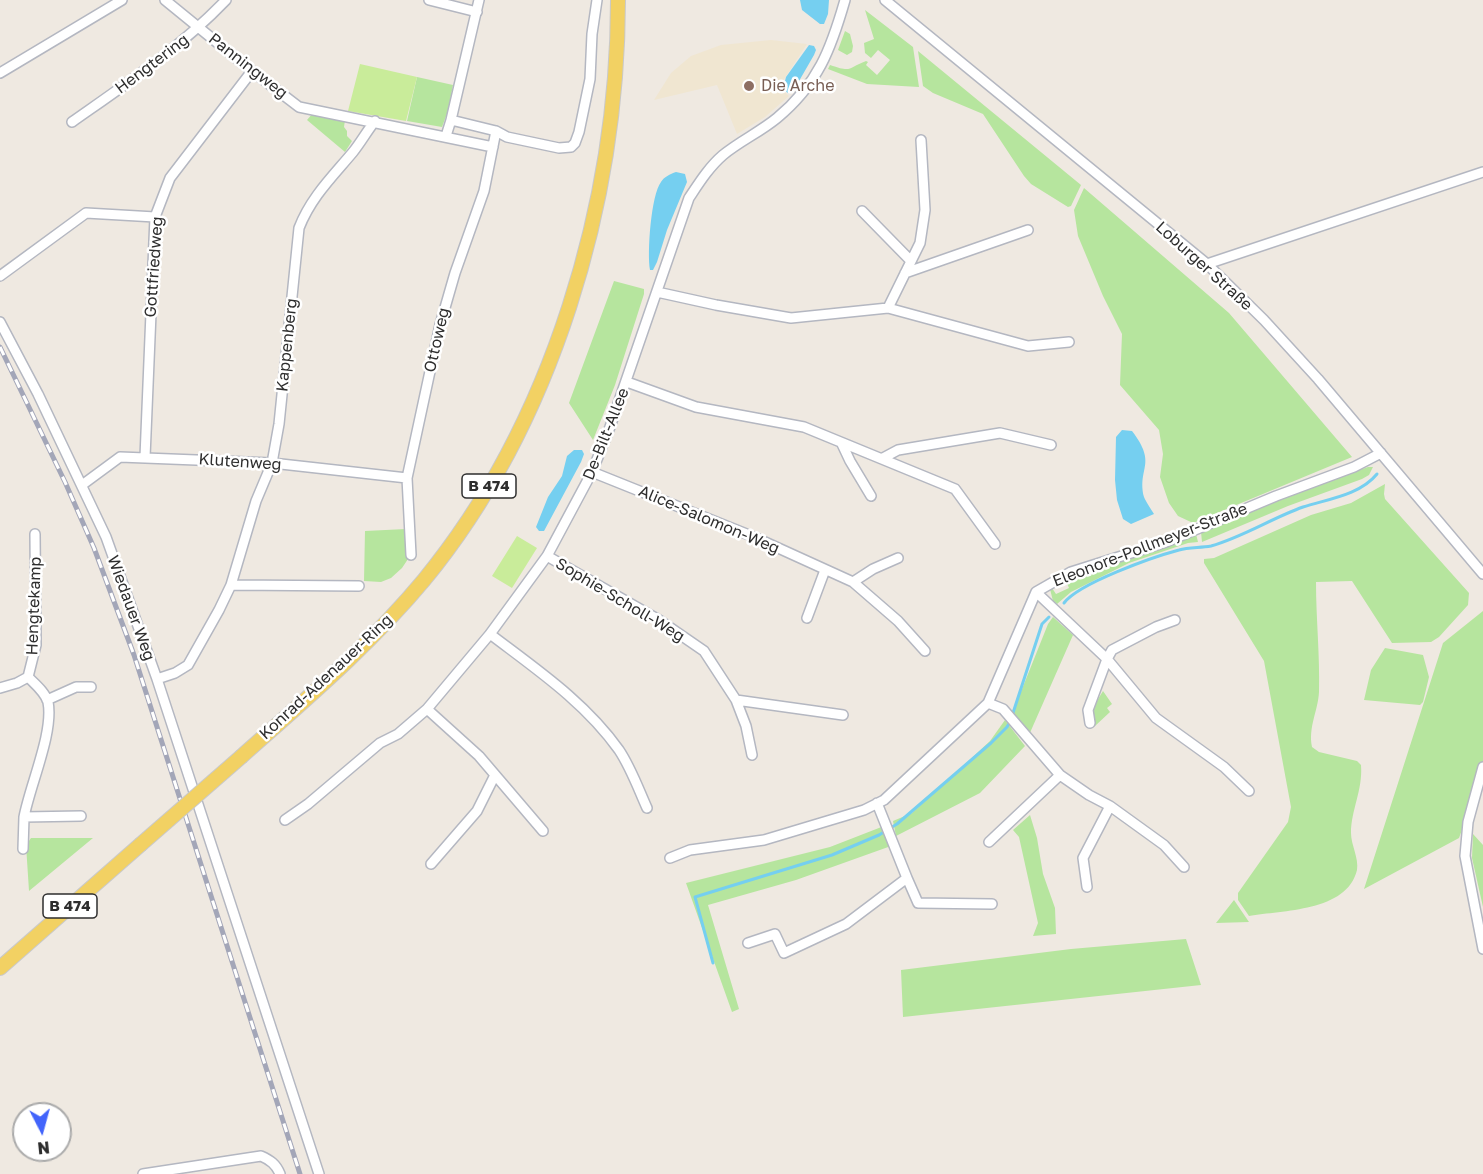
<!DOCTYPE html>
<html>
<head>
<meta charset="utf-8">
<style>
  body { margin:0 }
  #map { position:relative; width:1483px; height:1174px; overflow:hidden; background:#efe9e1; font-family:"Golos Text",sans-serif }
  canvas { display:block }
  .north { position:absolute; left:12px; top:1102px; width:60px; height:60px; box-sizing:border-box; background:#fff; border:2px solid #ababab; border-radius:50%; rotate:174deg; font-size:16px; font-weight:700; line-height:24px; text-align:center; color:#2e2e2e }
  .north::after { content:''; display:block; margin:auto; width:21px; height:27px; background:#4264fb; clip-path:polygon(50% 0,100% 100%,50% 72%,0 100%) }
</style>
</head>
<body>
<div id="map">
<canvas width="1483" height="1174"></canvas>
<div class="north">N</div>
</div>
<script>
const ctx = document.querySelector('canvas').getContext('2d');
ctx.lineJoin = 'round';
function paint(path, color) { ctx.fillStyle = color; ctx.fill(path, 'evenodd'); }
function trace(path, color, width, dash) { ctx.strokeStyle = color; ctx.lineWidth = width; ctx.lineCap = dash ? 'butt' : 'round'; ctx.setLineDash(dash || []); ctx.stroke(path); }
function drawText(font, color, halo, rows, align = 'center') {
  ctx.font = font + ' "Golos Text",sans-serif'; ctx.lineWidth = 5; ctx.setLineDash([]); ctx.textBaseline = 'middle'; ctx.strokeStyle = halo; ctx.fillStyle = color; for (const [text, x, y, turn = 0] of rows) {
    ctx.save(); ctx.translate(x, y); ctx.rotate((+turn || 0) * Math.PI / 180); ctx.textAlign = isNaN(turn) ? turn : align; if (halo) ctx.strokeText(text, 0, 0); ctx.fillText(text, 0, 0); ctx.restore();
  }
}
const education = new Path2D(`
  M 771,40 L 807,44 L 779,87 L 789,96 L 765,117 L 737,134 L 717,85 L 654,100 L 671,73 L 691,56 L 721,45 Z`);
const green = new Path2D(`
  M 865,10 L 913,47 L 919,87 L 867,84 L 828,69 L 830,65 C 853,73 847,68 866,61 L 868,62 L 866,65 L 877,75 L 890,60 L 878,50 L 871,58 L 865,53 L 864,43 L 874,39 Z
  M 845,31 L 850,34 L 853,46 L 852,52 L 847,55 L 838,50 Z
  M 918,51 L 1081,185 L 1071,206 L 1068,207 L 1031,184 L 1024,176 L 983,114 L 933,93 L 923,86 Z
  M 417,77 L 453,85 L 448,111 L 442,127 L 407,121 Z
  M 313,113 L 345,120 L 344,127 L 347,131 L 347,136 L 352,141 L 345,152 L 307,120 Z
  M 1084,188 L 1229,313 L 1352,457 L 1193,523 L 1178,516 L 1169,503 L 1160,477 L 1163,454 L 1159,430 L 1120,385 L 1122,334 L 1103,296 L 1078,236 L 1074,210 Z
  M 614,281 L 644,289 L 644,294 L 615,385 L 593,440 L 569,403 Z
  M 1368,467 L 1373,467 L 1369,475 L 1362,479 L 1288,506 L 1202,542 L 1201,532 L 1286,496 Z
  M 1385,484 L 1384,494 L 1385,499 L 1469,593 L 1468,605 L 1439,637 L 1431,642 L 1392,643 L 1352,581 L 1316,582 C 1316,619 1320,655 1319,692 C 1318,711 1308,727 1312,747 L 1319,752 L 1357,761 L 1361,765 C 1363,790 1351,810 1351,833 C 1351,845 1359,858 1357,870 C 1347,912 1282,910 1249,916 L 1238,900 L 1238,893 L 1288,822 L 1291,807 L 1264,661 L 1204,563 L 1204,559 L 1214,558 L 1311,515 L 1351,503 Z
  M 406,529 L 408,559 L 402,568 L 391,578 L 381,582 L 364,581 L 365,531 Z
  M 1196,534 L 1198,542 L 1188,543 L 1129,563 L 1071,592 L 1057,604 L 1053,601 L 1050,589 L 1052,588 L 1056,594 L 1069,588 L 1066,581 L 1070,578 L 1072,581 L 1108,564 Z
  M 1483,611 L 1483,773 L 1459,838 L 1364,889 L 1443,643 Z
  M 1053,617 L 1073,635 L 1029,735 L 1012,714 L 1048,624 Z
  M 1385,648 L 1423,655 L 1429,677 L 1423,702 L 1420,705 L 1364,700 L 1371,670 Z
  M 1103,691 L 1112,704 L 1107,708 L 1110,712 L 1095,726 L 1092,709 Z
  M 1005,720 L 1025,746 L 980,793 L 896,836 L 893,821 L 912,813 L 990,741 Z
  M 1030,815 L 1037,838 L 1043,874 L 1055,908 L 1056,934 L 1033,936 L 1038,923 L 1019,837 L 1013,830 Z
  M 884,826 L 891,846 L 796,880 L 708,905 L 739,1009 L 732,1012 L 686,883 L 830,847 Z
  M 1473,834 L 1483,845 L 1483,907 L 1472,858 Z
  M 31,838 L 93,838 L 29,891 L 26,845 Z
  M 1234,900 L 1249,922 L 1216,923 Z
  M 1186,939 L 1201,985 L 903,1017 L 901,970 L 1071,949 Z`);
const pitch = new Path2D(`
  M 360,64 L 417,77 L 406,121 L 348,111 Z
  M 517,536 L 537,548 L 512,588 L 492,576 Z`);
const water = new Path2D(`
  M 800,0 L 829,0 L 828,14 L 824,24 L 820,24 L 802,10 Z
  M 809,45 L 814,46 L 816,50 L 814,55 L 795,88 L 788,93 L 783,89 L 786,77 Z
  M 676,172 L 685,174 L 687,182 L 667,230 L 657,262 L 653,270 L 650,270 C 647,253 651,195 661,182 C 664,177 670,174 676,172 Z
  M 1122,430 L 1132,431 C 1158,465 1137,467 1144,497 C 1146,502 1151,509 1154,514 L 1131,524 L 1123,519 L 1117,500 L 1115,480 L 1116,437 Z
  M 574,450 L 582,450 L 584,454 L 581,462 L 544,531 L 539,531 L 536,527 L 548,497 L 562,476 L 567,456 Z`);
const stream = new Path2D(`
  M 1064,603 C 1079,583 1153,557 1179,550 C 1189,547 1200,548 1211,546 C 1243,537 1272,518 1303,507 C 1328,499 1360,495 1377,474
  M 1012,716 L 1042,624 L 1049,617
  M 713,963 L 695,897 L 832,855 L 879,835 L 897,824 L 991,743 L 1007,727 L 1010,722`);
const minor = new Path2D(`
  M 165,0 L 252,71 L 299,107 L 493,147
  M 429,0 L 477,12
  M 885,0 L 1207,264 L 1264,320 L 1318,379 L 1483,574
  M 0,73 L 122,0
  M 451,120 L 479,0
  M 72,122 C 126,84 180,48 226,0
  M 446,136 L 451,120 L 496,131 L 507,137 L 559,148 L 571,147 L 575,143 L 579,132 L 590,79 L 592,34 L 597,0
  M 862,211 L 911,261
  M 1207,264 L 1483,172
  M 905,273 L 1028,230
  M 0,276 L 86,213 L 155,217
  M 657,292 L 716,305 L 791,318 L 888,308 L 1028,346 L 1069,342
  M 888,308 L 920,243 L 925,210 L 921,140
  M 0,322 L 38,394 L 106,537 L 157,679 L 319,1174
  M 627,382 L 696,407 L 804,427 L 955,489 L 995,544
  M 842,444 L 850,461 L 871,496
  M 145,457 L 155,217 L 170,178 L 252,71
  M 883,458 L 898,450 L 1000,433 L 1051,445
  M 592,472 L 754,537 L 853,582 L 898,621 L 925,651
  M 82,485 L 120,457 L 272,463 L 407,478
  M 411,555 L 407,478 L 440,325 L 455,273 L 484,191 L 496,131
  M 547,556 L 659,620 L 704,651 L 736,700 L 746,726 L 752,755
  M 853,582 L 873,569 L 898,558
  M 231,585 L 359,586
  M 1036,592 L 1107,659 L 1156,718 L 1224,767 L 1249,791
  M 807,618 L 825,570
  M 490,634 C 536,669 585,702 619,750 C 631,768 638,788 647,808
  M 28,677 C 35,684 45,692 48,702 C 54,732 30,785 24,817 L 81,816
  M 157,679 L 175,673 L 188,665 L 219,610 L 231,585 L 256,501 L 272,463 L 279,424 L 299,228 C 311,197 333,176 353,152 C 361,142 367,131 375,121
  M 0,688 L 17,683 L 28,677 L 36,645 L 35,534
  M 47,700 L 76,687 L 91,687
  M 736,700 L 843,715
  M 988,703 L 1003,709 L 1060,775 L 1089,795 L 1110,806 L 1164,845 L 1184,867
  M 427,709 L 479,756 L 543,831
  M 1090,723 L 1088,710 L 1107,659 L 1112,650 L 1156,627 L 1175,620
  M 1483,767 L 1468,822 L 1465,856 L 1483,949
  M 285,820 L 308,804 L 380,743 L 398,734 L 427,709 L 490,634 L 547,556 L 592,472 L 610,427 L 689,198 C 699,183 709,167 723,155 C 740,141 760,132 777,118 C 818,84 831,49 845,0
  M 989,842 L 1060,775
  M 23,849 L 24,817
  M 670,858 L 690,850 L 764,840 L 864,810 L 884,800 L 988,703 L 1036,592 L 1071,572 L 1166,542 L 1276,496 L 1354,467 L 1381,453
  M 431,864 L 477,811 L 495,775
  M 907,878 L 918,903 L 992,904
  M 1087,887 L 1083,858 L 1110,806
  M 748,943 L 775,934 L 784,953 L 846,924 L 907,878 L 877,803
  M 143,1174 L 261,1156 C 270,1160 276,1164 280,1174`);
const primary = new Path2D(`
  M 242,756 C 305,700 370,645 424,580 C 553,423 618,201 618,0
  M 0,968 L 140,845`);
const rail = new Path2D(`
  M 0,347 L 65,482 L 94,548 L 134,655 L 300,1174`);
const primaryBridge = new Path2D(`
  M 140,845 L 242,756`);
const markers = [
  [749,86,6,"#8d6e63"]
];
const shields = [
  [489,486,54],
  [70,906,54]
];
const shieldNames = [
  ["B 474",489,486],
  ["B 474",70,906]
];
const streetNames = [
  ["Hengtering",152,64,-37],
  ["Panningweg",248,66,38],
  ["Loburger Straße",1204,266,42],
  ["Gottfriedweg",154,267,-86],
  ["Ottoweg",437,340,-77],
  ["Kappenberg",287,345,-84],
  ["De-Bilt-Allee",606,434,-68],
  ["Klutenweg",240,462,4],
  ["Alice-Salomon-Weg",709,520,23],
  ["Eleonore-Pollmeyer-Straße",1150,545,-21],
  ["Sophie-Scholl-Weg",620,600,31],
  ["Hengtekamp",34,606,-88],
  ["Wiedauer Weg",131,608,70],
  ["Konrad-Adenauer-Ring",326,677,-43]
];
const educationNames = [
  ["Die Arche",761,86]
];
paint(education, '#f0e6d1');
paint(green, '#b6e59e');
paint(pitch, '#c9ec9a');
paint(water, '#75cff0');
trace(stream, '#75cff0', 3);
trace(minor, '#b4b7c1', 12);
trace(primary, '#c9c9c9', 16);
trace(minor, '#fff', 9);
trace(primary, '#f2d163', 14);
trace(rail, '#a3a6b8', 5);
trace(rail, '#fff', 3, [9]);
trace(primaryBridge, '#c9c9c9', 16, []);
trace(primaryBridge, '#f2d163', 14);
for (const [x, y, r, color] of markers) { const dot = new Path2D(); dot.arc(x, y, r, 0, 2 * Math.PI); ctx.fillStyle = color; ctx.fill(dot); trace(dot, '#fff', 2); }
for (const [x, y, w] of shields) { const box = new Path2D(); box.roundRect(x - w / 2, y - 12, w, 24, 4.5); ctx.fillStyle = '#fff'; ctx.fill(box); trace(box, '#2e2e2e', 1.5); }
drawText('bold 15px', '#2e2e2e', null, shieldNames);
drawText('16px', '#2e2e2e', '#fff', streetNames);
drawText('16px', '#785e54', '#fff', educationNames, 'left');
</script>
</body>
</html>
